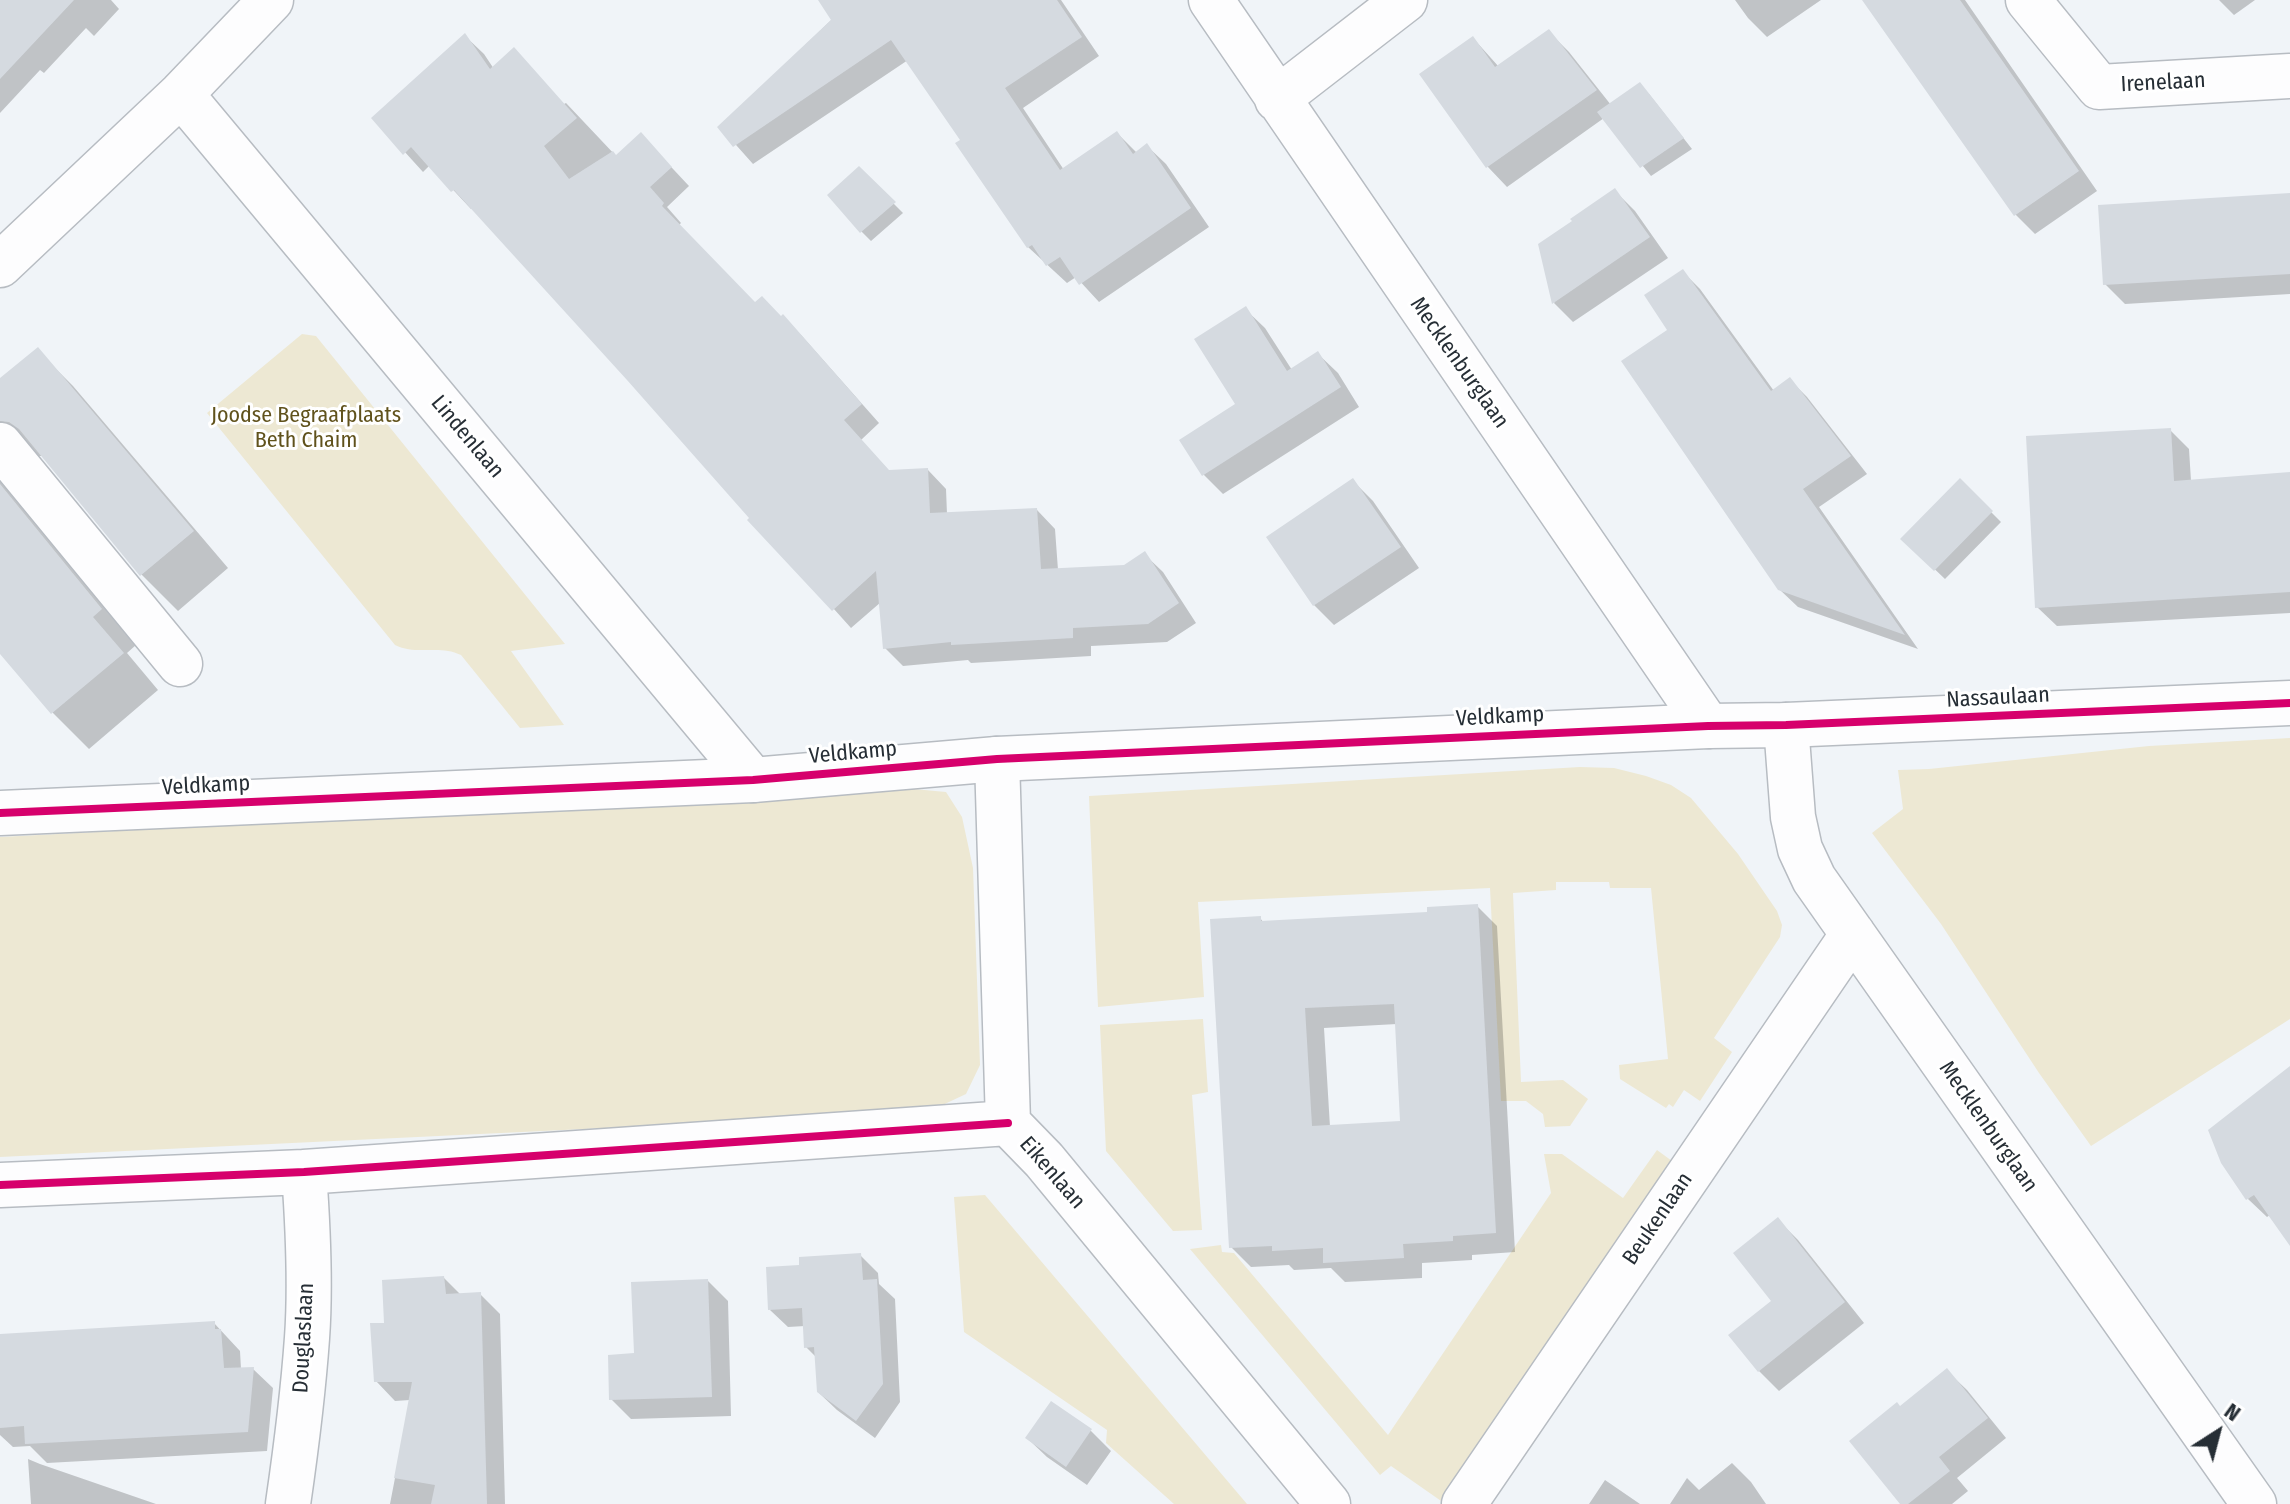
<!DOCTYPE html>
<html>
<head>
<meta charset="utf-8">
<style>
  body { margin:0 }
  #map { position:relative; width:2290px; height:1504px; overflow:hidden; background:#f0f4f8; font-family:"Fira Sans Condensed",sans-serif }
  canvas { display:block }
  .north { position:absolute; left:2178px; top:1392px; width:80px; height:80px; -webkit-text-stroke:6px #fff; paint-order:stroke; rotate:36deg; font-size:22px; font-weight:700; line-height:32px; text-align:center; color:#262e35 }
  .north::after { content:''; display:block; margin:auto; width:28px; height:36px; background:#262e35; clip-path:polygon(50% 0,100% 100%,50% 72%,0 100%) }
</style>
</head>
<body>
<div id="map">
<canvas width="2290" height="1504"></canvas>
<div class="north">N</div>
</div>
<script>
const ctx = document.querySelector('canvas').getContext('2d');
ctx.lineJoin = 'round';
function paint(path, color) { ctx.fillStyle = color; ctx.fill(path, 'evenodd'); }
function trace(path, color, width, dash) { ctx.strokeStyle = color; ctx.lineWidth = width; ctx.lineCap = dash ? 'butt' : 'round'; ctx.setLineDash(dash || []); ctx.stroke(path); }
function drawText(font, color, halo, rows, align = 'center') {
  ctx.font = font + ' "Fira Sans Condensed",sans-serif'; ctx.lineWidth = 6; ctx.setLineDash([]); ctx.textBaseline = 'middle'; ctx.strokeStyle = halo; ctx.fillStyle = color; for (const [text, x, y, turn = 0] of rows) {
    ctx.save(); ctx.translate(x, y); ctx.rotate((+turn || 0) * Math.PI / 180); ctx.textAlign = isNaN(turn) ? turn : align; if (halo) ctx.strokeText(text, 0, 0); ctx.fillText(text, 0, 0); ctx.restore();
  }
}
const green = new Path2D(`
  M 302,334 L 316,336 L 565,644 L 511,651 L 564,725 L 520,728 L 461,655 C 439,644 418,656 395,645 L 207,413 Z
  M 2290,738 L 2290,1019 L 2091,1146 L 2039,1073 L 1941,924 L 1872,833 L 1903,809 L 1898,770 L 1929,769 L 2149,746 Z
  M 1580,767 L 1614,768 L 1646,776 L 1671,785 L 1691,798 L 1738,854 L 1777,911 L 1782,925 L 1780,937 L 1714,1038 L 1732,1052 L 1700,1101 L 1684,1090 L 1673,1107 L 1669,1104 L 1666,1108 L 1620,1079 L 1619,1065 L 1668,1059 L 1651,888 L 1610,888 L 1609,882 L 1556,882 L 1556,890 L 1513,893 L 1521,1082 L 1563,1080 L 1588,1099 L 1570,1126 L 1545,1127 L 1543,1114 L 1526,1101 L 1501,1101 L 1490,888 L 1198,902 L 1204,997 L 1098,1007 L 1089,796 Z
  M 892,787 L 946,792 L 962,817 L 973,868 L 980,1065 L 966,1094 L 934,1109 L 856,1116 L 0,1157 L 0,837 L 426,815 Z
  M 1203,1019 L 1208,1092 L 1192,1095 L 1202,1230 L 1173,1231 L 1106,1151 L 1100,1025 Z
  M 1657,1150 L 1672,1161 L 1444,1503 L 1391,1466 L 1380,1475 L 1190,1249 L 1221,1245 L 1222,1252 L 1234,1253 L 1388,1435 L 1551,1193 L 1544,1154 L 1562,1154 L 1623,1198 Z
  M 985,1195 L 1247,1504 L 1174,1504 L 1106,1443 L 1107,1430 L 964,1332 L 954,1197 Z`);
const shadow = new Path2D(`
  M 0,0 L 111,0 L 119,9 L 94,36 L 86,28 L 44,73 L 40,70 L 0,113 Z
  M 852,0 L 1061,0 L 1099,56 L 1023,108 L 1064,170 L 1117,133 L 1137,153 L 1147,146 L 1166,164 L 1209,227 L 1099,302 L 1076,277 L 1067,283 L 1028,247 L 963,140 L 908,60 L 753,164 L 720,127 Z
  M 1735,0 L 1821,0 L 1767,37 L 1748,18 Z
  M 1865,0 L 1965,0 L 2097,191 L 2035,234 L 2016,215 Z
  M 2219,0 L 2255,0 L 2234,15 Z
  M 1549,32 L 1569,52 L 1611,105 L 1649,94 L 1692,149 L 1651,176 L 1604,118 L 1507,187 L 1488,167 L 1422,74 L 1473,38 L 1499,67 Z
  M 465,36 L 484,54 L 494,69 L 564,104 L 566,103 L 617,157 L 659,154 L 689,186 L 667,207 L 681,223 L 679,225 L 755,305 L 782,318 L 801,335 L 879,423 L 861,440 L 890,472 L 928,470 L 946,489 L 947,514 L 1037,510 L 1055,529 L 1058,570 L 1124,567 L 1144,554 L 1163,572 L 1196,623 L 1167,642 L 1091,646 L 1091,656 L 971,663 L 968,660 L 903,666 L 885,648 L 881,602 L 851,628 L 473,207 L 471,209 L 430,165 L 423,172 L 374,118 Z
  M 859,169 L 903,213 L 871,241 L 861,231 Z
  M 1615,191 L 1635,211 L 1668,258 L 1573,322 L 1554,303 Z
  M 2290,196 L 2290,294 L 2125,304 L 2105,284 Z
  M 1683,272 L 1700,289 L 1774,391 L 1790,380 L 1807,397 L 1867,474 L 1819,507 L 1918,649 L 1798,607 L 1779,589 Z
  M 1245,309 L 1265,328 L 1292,370 L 1318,354 L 1338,373 L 1359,407 L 1223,494 L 1203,474 L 1238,405 Z
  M 37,350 L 73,386 L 228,568 L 178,611 L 142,575 L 44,456 L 32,456 L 136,645 L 127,653 L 158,690 L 89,749 L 53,713 L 0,650 L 0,381 Z
  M 2170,430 L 2189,449 L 2191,481 L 2290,473 L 2290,613 L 2057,626 L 2037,607 Z
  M 1353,481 L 1373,501 L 1419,568 L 1334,625 L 1314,605 L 1269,538 Z
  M 1960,481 L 2001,522 L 1945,579 L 1903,539 Z
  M 1477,906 L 1497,926 L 1515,1252 L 1472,1255 L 1472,1260 L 1422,1263 L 1422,1278 L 1345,1282 L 1331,1268 L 1294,1270 L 1289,1265 L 1251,1267 L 1231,1247 L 1260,918 L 1264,923 L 1429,914 ZM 1397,1024 L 1402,1123 L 1330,1127 L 1324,1028 Z
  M 2290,1070 L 2290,1243 L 2270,1215 L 2267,1217 L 2248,1199 Z
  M 1778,1220 L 1798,1240 L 1864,1323 L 1779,1391 L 1759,1371 L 1774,1301 Z
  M 860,1255 L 878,1273 L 879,1284 L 895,1299 L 900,1402 L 875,1438 L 837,1410 L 818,1392 L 817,1358 L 806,1347 L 805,1326 L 788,1327 L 770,1310 L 802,1267 Z
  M 444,1278 L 461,1295 L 480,1294 L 500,1314 L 505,1504 L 390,1504 L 410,1400 L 395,1401 L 376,1381 L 387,1325 Z
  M 708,1281 L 728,1301 L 731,1416 L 631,1419 L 611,1399 L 636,1355 Z
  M 214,1323 L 240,1351 L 241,1369 L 253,1369 L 273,1388 L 267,1451 L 47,1463 L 30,1446 L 13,1447 L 0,1435 L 0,1335 Z
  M 1947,1371 L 1967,1390 L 2006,1438 L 1957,1478 L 1968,1491 L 1952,1504 L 1903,1504 L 1900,1408 Z
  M 1052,1404 L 1091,1431 L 1111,1451 L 1087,1485 L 1047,1457 L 1027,1438 Z
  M 28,1459 L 40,1464 L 156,1504 L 31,1504 Z
  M 1732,1463 L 1751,1482 L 1766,1504 L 1670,1504 L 1687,1478 L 1699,1490 Z
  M 1605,1480 L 1640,1504 L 1589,1504 Z`);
const building = new Path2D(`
  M 0,0 L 74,0 L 0,79 Z
  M 818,0 L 1057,0 L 1082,37 L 1005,88 L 1060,170 L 1117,131 L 1133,154 L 1147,143 L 1191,208 L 1079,285 L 1060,257 L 1046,266 L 1032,245 L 1027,248 L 955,143 L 960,140 L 891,40 L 733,147 L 717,127 L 831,20 Z
  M 1862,0 L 1960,0 L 2079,171 L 2014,216 Z
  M 1549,29 L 1597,90 L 1486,168 L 1419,74 L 1473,36 L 1495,67 Z
  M 465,33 L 490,69 L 514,47 L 577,118 L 544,146 L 569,179 L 613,151 L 616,155 L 641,132 L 672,167 L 650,187 L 664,203 L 662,206 L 755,302 L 762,296 L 781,316 L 783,314 L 862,404 L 844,420 L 889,470 L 928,468 L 930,513 L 1037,508 L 1041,569 L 1124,565 L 1145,551 L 1179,603 L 1148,624 L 1073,628 L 1073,638 L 951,645 L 951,642 L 883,649 L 876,571 L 832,611 L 747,520 L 749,518 L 627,380 L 454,190 L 451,192 L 411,147 L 403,155 L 371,118 Z
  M 1640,82 L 1684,138 L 1640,168 L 1597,112 Z
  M 859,166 L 896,202 L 860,233 L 827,195 Z
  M 1615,188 L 1650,237 L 1552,304 L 1538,244 L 1572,221 L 1570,219 Z
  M 2290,193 L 2290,274 L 2103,285 L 2098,205 Z
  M 1683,269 L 1771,391 L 1790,377 L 1851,456 L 1803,489 L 1905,635 L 1778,590 L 1621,361 L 1667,330 L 1644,295 Z
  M 1246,306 L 1287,371 L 1318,351 L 1341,387 L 1202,476 L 1179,440 L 1235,404 L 1194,339 Z
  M 38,347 L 194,531 L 140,576 L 19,429 L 9,422 L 0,421 L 0,378 Z
  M 2171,428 L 2174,481 L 2290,472 L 2290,592 L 2035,608 L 2026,436 Z
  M 1353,478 L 1401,547 L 1313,606 L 1266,537 Z
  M 1960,478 L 1993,511 L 1934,571 L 1900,539 Z
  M 0,484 L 102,609 L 93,617 L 124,653 L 51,714 L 0,654 Z
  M 1478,904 L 1496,1233 L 1453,1236 L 1453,1241 L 1403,1244 L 1404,1258 L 1323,1263 L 1323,1248 L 1272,1251 L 1272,1246 L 1229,1248 L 1210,919 L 1261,916 L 1261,921 L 1427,912 L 1427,907 ZM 1394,1004 L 1400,1121 L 1312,1126 L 1305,1008 Z
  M 2290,1066 L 2290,1246 L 2254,1195 L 2246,1200 L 2221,1163 L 2208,1130 Z
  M 1778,1217 L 1845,1302 L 1758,1372 L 1728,1335 L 1771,1301 L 1733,1253 Z
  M 861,1253 L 863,1280 L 877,1279 L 883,1384 L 856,1421 L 817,1392 L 814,1347 L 804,1348 L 802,1308 L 768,1310 L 766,1267 L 799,1265 L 799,1257 Z
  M 444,1276 L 446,1294 L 481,1292 L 487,1504 L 431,1504 L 435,1485 L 394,1478 L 412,1382 L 374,1382 L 370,1323 L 384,1323 L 382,1280 Z
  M 708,1279 L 712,1397 L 609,1400 L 608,1355 L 634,1353 L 631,1282 Z
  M 215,1321 L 215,1329 L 221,1329 L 224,1368 L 254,1367 L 248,1432 L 25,1444 L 24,1426 L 0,1428 L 0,1334 Z
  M 1947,1368 L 1988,1418 L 1939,1457 L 1950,1471 L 1908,1504 L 1900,1504 L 1849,1441 L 1897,1402 L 1900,1406 Z
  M 1051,1401 L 1092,1429 L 1066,1467 L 1025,1438 Z`);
const street = new Path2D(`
  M 1211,0 L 1708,726
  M 2028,0 L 2099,87 L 2290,76
  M 181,94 L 753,780
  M 1277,99 L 1405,0
  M 0,265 L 181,94 L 271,0
  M 0,445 L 180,664
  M 1786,725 L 1793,817 L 1800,849 L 1814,879 L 2254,1504
  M 997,759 L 1008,1123 L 1044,1160 L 1328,1504
  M 0,1185 L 304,1172 L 1008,1123
  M 288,1504 C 296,1449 303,1394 307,1338 C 311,1283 308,1227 304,1172
  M 1464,1504 L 1853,934`);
const secondary = new Path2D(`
  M 0,813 L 753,780 L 997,759 L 1708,726 L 1786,725 L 2290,703`);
const cycleway = new Path2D(`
  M 0,813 L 753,780 L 997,759 L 1708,726 L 1786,725 L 2290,703
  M 0,1185 L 304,1172 L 1008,1123`);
const streetNames = [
  ["Irenelaan",2163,83,-3],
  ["Mecklenburglaan",1459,363,55],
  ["Lindenlaan",467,437,50],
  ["Nassaulaan",1998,698,-3],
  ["Veldkamp",1500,717,-3],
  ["Veldkamp",853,753,-5],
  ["Veldkamp",206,786,-3],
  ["Mecklenburglaan",1988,1127,55],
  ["Eikenlaan",1052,1173,49],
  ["Beukenlaan",1658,1219,-56],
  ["Douglaslaan",304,1338,-87]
];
const parkNames = [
  ["Joodse Begraafplaats",306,416],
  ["Beth Chaim",306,441]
];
paint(green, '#ede8d3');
paint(shadow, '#0003');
paint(building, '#d5dae0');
trace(street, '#b7bcc2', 47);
trace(secondary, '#b7bcc2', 47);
trace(street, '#fdfdfe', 44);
trace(secondary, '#fdfdfe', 44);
trace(cycleway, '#d6006c', 8);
drawText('22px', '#262e35', '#fff', streetNames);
drawText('22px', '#60521c', '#fff', parkNames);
</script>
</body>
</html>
